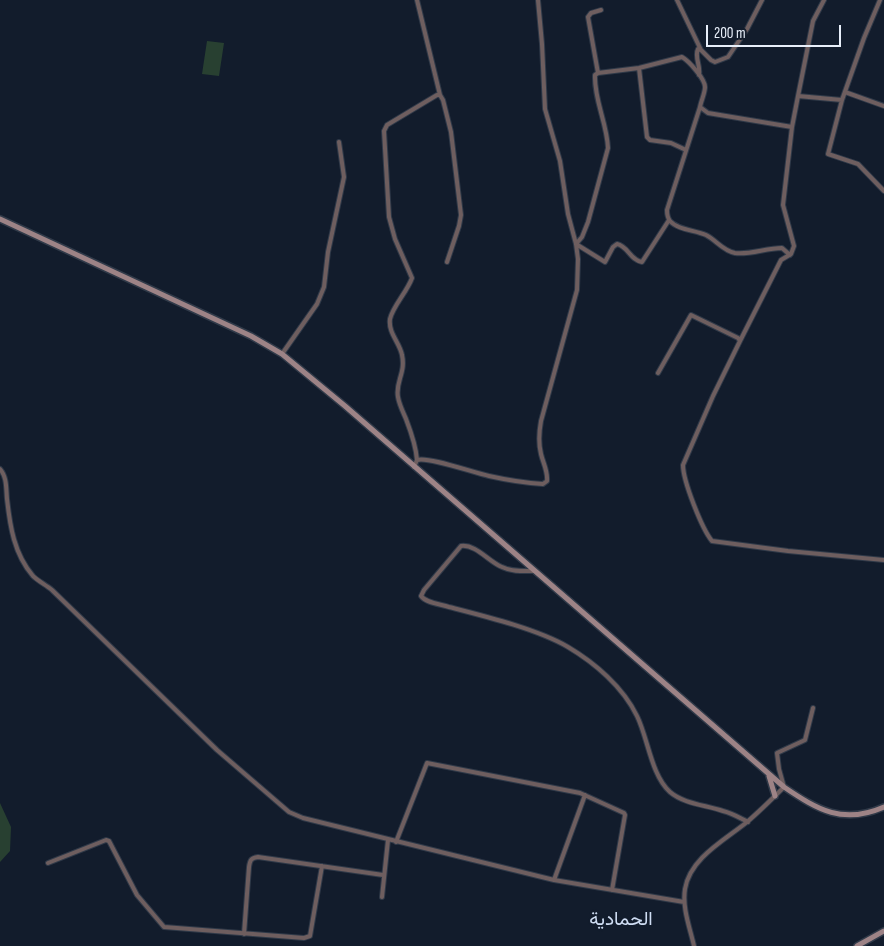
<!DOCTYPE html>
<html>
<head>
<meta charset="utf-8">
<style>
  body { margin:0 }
  #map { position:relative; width:884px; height:946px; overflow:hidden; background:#121c2c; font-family:"Sofia Sans Condensed",sans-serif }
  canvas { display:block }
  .scale { position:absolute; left:706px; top:25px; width:135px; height:22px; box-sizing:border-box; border:2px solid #e8effa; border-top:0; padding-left:6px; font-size:15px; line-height:18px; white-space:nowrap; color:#e8effa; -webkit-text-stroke:4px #121c2c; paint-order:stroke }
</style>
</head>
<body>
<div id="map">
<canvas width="884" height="946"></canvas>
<div class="scale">200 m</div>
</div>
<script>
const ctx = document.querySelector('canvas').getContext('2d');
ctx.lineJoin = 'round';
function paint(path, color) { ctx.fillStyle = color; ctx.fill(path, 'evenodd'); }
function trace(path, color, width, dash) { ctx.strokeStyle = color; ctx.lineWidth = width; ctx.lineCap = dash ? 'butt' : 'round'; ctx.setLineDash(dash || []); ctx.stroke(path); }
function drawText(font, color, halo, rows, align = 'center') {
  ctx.font = font + ' "Sofia Sans Condensed",Vazirmatn,sans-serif'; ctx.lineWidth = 4; ctx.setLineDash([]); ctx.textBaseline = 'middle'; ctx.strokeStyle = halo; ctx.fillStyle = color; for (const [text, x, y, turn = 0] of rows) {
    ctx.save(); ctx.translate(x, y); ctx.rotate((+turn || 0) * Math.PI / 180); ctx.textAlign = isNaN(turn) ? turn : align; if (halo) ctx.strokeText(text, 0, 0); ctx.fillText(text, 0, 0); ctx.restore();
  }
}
const green = new Path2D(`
  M 207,41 L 224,43 L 219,76 L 202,74 Z
  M 0,803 L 11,827 L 10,851 L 0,862 Z`);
const street = new Path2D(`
  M 417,0 L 440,95 L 443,100 L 451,132 L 461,215 L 459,226 L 447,262
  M 677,0 L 701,50
  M 880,0 L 864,38 L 842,100 L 828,154 L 858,164 L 884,191
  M 639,68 L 647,137 L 650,140 L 671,143 L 686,150
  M 598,73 L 588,17 L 591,13 L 601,10
  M 699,75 C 701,66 694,57 698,49 L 701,50 L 711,60 L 715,62 L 728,57 L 747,29 L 762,0
  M 845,92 L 884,106
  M 798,96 L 813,21 L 824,0
  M 700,107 L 667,210 C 667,214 667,217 670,221 C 678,230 695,230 706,235 C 716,240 723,251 735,253 C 750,255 766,248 782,248 L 790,255
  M 669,220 L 642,262 C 630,260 628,246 617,244 L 613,247 L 605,262 L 576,244 L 582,237 L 588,222 L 608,148 C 607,123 594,100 595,75 L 598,73 L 639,68 L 682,57 C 689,61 705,79 705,87 C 705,93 701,101 700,107 L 708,113 L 792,127 L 798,96 L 842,100
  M 740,341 L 781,260 L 791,254 L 794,246 L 783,205 L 792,127
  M 282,354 L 317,304 L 324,287 L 328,252 L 344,177 L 339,142
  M 658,373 L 691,315 L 738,338 L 740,341 L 713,396 L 683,465 C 683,481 702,529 712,541 L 788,551 L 884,560
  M 417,460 C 416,446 411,432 406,419 C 403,412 399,404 398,397 C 395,382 406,373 402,355 C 400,343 388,333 390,319 C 393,306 407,292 412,278 L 395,239 L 389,217 L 384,131 L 387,125 L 437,95 L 440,95
  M 414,467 L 417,460 C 428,456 474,473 489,476 C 507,480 525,483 543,484 L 547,481 C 548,471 543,463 541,454 C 538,442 539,432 541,421 L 577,290 L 578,259 L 576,244 L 568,214 L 560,161 L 545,109 L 542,44 L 538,0
  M 0,469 C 7,477 6,488 7,499 C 10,526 14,554 33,576 C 38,581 46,585 52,590 L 217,750 L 289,812 L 303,818 L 554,880 L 684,902
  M 534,571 C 524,571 512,572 502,567 C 489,562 476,544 461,546 L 424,590 L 421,596 C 426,603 440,604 449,607 C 484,616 537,629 568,647 C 595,663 623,687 637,716 C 648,738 651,775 670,792 C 684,804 706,805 723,811 C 732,813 740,818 748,822
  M 396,842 L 427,763 L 580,793 L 624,813 L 625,815 L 612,890
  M 48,863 L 106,840 L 109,841 L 137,895 L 164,927 L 304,938 L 310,936 L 322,866
  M 554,880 L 585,795
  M 382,897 L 388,840
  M 244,934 L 249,867 C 250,860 251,858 258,857 L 383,875
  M 694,946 C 690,928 682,908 685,889 C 690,858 725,840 747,822 C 760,811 772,799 784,787 L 779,769 L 777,753 L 805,740 L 813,708`);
const secondary = new Path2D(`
  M 0,219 L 251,336 L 282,354 L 345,406 L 784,787 C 818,810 843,825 884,807
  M 769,776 L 775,796
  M 857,946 L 884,931`);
const quarterNames = [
  ["الحمادية",621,920]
];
paint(green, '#284031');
trace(street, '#303a49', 6);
trace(secondary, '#303a49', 8);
trace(street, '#6e5e5f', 4);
trace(secondary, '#9d8386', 5);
drawText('19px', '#cfddf3', '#121c2c', quarterNames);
</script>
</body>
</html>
